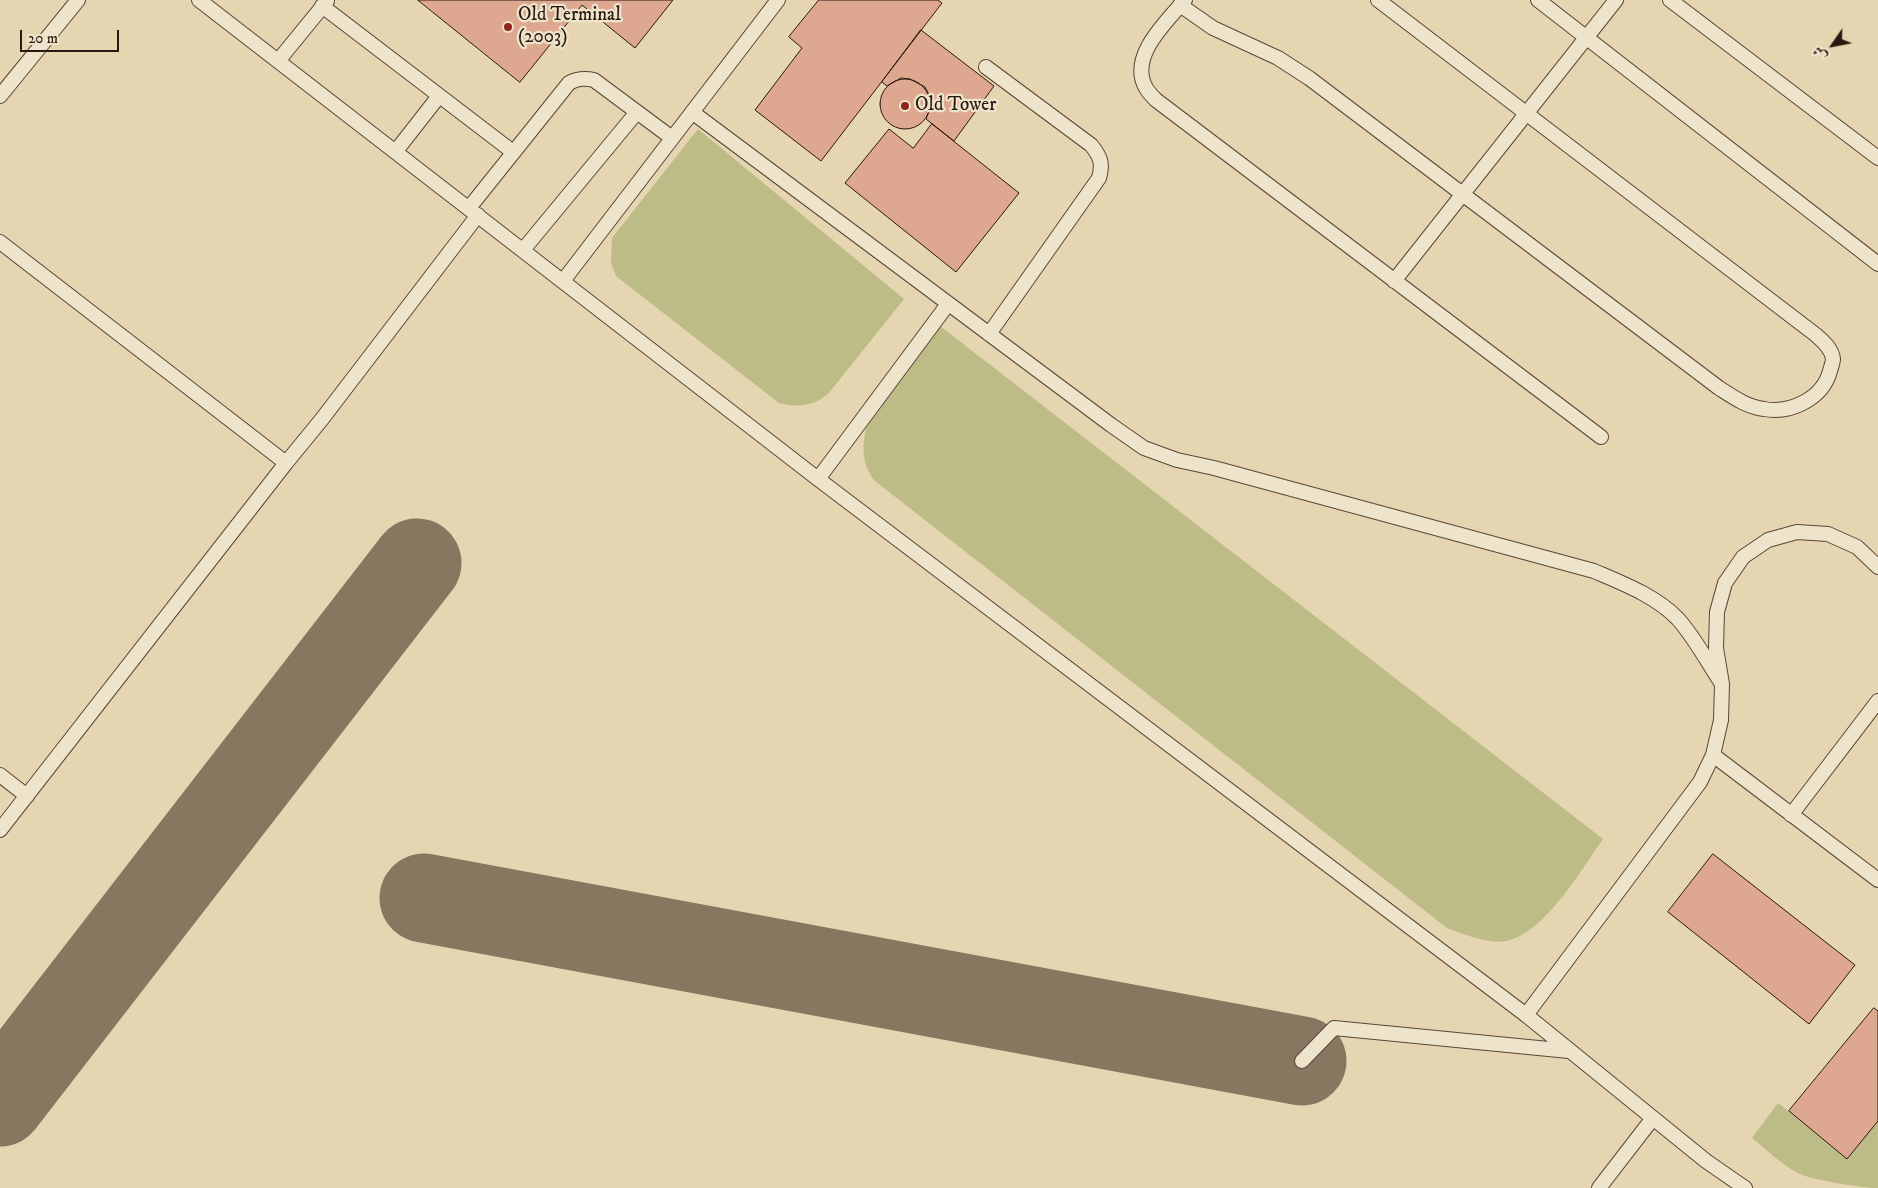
<!DOCTYPE html>
<html>
<head>
<meta charset="utf-8">
<style>
  body { margin:0 }
  #map { position:relative; width:1878px; height:1188px; overflow:hidden; background:#e5d5b1; font-family:"IM FELL DW Pica",Amiri,serif }
  canvas { display:block }
  .north { position:absolute; left:1808px; top:20px; width:50px; height:50px; -webkit-text-stroke:4px #eee4cc; paint-order:stroke; rotate:237deg; font-size:14px; font-weight:700; line-height:20px; text-align:center; color:#2a170f }
  .north::after { content:''; display:block; margin:auto; width:18px; height:22px; background:#2a170f; clip-path:polygon(50% 0,100% 100%,50% 72%,0 100%) }
  .scale { position:absolute; left:20px; top:30px; width:99px; height:22px; box-sizing:border-box; border:2px solid #2a170f; border-top:0; padding-left:6px; font-size:15px; line-height:18px; white-space:nowrap; color:#2a170f; -webkit-text-stroke:4px #eee4cc; paint-order:stroke }
</style>
</head>
<body>
<div id="map">
<canvas width="1878" height="1188"></canvas>
<div class="north">ش</div>
<div class="scale">20 m</div>
</div>
<script>
const ctx = document.querySelector('canvas').getContext('2d');
ctx.lineJoin = 'round';
function paint(path, color) { ctx.fillStyle = color; ctx.fill(path, 'evenodd'); }
function trace(path, color, width, dash) { ctx.strokeStyle = color; ctx.lineWidth = width; ctx.lineCap = dash ? 'butt' : 'round'; ctx.setLineDash(dash || []); ctx.stroke(path); }
function drawText(font, color, halo, rows, align = 'center') {
  ctx.font = font + ' "IM FELL DW Pica",serif'; ctx.lineWidth = 4.5; ctx.setLineDash([]); ctx.textBaseline = 'middle'; ctx.strokeStyle = halo; ctx.fillStyle = color; for (const [text, x, y, turn = 0] of rows) {
    ctx.save(); ctx.translate(x, y); ctx.rotate((+turn || 0) * Math.PI / 180); ctx.textAlign = isNaN(turn) ? turn : align; if (halo) ctx.strokeText(text, 0, 0); ctx.fillText(text, 0, 0); ctx.restore();
  }
}
const green = new Path2D(`
  M 698,129 L 904,299 L 828,394 C 813,406 798,408 779,403 L 616,276 L 611,263 L 612,238 Z
  M 940,326 L 1603,839 C 1581,870 1547,929 1510,940 C 1492,946 1464,934 1447,928 L 875,481 C 862,465 862,448 866,428 Z
  M 1778,1103 L 1847,1159 L 1878,1121 L 1878,1188 C 1863,1188 1811,1180 1798,1173 C 1781,1164 1767,1150 1752,1138 Z`);
const taxiway = new Path2D(`
  M 424,898 L 1302,1061
  M 0,1102 L 417,563`);
const building = new Path2D(`
  M 418,0 L 673,0 L 635,48 L 582,5 L 520,82 Z
  M 819,0 L 938,0 L 942,3 L 821,161 L 755,110 L 802,48 L 789,37 Z
  M 921,30 L 994,86 L 954,141 L 926,119 L 929,111 L 930,103 L 929,95 L 925,87 L 910,79 L 901,78 L 887,86 L 882,82 Z
  M880 104a25 25 0 1 1 50 0a25 25 0 1 1-50 0Z
  M 932,124 L 1019,193 L 956,272 L 845,183 L 889,129 L 913,148 Z
  M 1713,854 L 1855,965 L 1809,1024 L 1668,912 Z
  M 1874,1008 L 1878,1011 L 1878,1121 L 1847,1159 L 1789,1111 Z`);
const service = new Path2D(`
  M 199,0 L 818,479 L 1526,1015 L 1706,1161 L 1745,1188
  M 1185,0 C 1166,22 1128,57 1146,88 C 1148,92 1152,96 1156,100 L 1601,437
  M 1538,0 L 1878,264
  M 1670,0 L 1878,158
  M 1180,5 L 1213,28 L 1278,58 L 1309,78 L 1719,388 C 1733,397 1747,407 1764,409 C 1791,414 1823,398 1830,371 C 1831,367 1833,362 1833,359 C 1832,349 1823,341 1816,335 L 1378,0
  M 322,6 L 513,152
  M 278,61 L 327,1
  M 986,67 L 1091,145 C 1101,157 1103,164 1099,178 L 989,334
  M 0,96 L 78,0
  M 692,112 L 1111,425 L 1144,448 L 1177,460 L 1214,468 L 1594,571 C 1622,583 1656,596 1678,619 C 1695,638 1708,663 1722,684
  M 396,151 L 439,96
  M 469,208 L 569,83 C 578,78 585,78 594,80 L 672,138
  M 0,242 L 286,463
  M 523,250 L 637,112
  M 563,281 L 778,0
  M 1394,281 L 1616,0
  M 818,479 L 948,304
  M 1713,755 L 1878,880
  M 0,775 L 27,796
  M 1791,815 L 1878,701
  M 0,830 L 286,463 L 322,419 L 478,215
  M 1526,1015 L 1700,782 L 1713,755 L 1721,720 L 1722,684 L 1716,648 L 1717,612 L 1725,583 L 1743,557 L 1768,540 L 1797,532 L 1828,534 L 1857,547 L 1878,567
  M 1302,1061 L 1334,1028 L 1569,1051
  M 1599,1188 L 1653,1118`);
const markers = [
  [508,27,5,"#8f2418"],
  [905,106,5,"#8f2418"]
];
const poiNames = [
  ["Old Terminal",518,16],
  ["(2003)",518,38],
  ["Old Tower",915,106]
];
paint(green, '#bdbb86');
trace(taxiway, '#887660', 89);
paint(building, '#dea78f');
trace(building, '#2a170f', 1);
trace(service, '#594638', 16);
trace(service, '#eee4cc', 14);
for (const [x, y, r, color] of markers) { const dot = new Path2D(); dot.arc(x, y, r, 0, 2 * Math.PI); ctx.fillStyle = color; ctx.fill(dot); trace(dot, '#eee4cc', 2); }
drawText('19px', '#2a170f', '#eee4cc', poiNames, 'left');
</script>
</body>
</html>
